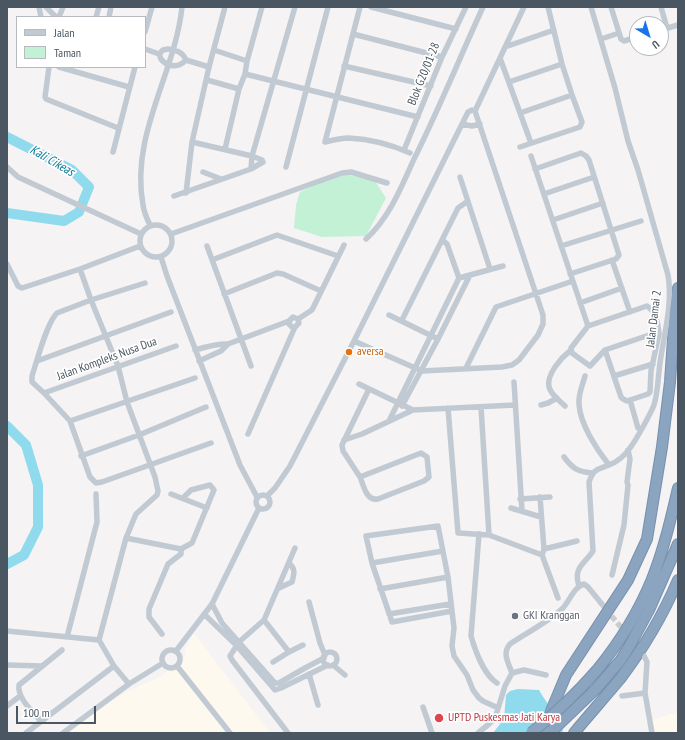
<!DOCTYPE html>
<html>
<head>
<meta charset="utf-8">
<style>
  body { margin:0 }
  #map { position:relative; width:685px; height:740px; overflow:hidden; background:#f5f3f3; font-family:"PT Sans Narrow",sans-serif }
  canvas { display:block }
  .frame { position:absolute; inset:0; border:8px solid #4a5661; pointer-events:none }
  .legend { position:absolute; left:16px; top:16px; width:130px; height:52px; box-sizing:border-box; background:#fff; border:1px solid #b7bbc0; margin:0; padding:5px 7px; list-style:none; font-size:12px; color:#4a5661 }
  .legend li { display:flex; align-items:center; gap:8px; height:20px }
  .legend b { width:20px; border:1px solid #b7bbc0 }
  .north { position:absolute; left:629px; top:16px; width:40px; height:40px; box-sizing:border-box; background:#fff; border:1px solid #b7bbc0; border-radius:50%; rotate:142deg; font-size:11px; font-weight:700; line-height:16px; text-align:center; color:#4a5661 }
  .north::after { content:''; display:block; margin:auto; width:14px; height:18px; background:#1a73e8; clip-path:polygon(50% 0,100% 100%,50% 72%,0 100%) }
  .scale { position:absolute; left:16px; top:706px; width:80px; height:18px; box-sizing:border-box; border:2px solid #4a5661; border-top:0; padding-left:5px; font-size:12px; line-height:14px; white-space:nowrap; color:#4a5661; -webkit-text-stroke:3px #fff; paint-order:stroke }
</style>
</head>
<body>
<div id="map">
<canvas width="685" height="740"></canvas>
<div class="frame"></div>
<ul class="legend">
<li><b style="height:5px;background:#c1cad2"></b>Jalan</li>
<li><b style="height:11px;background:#c3f1d5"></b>Taman</li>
</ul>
<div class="north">U</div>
<div class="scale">100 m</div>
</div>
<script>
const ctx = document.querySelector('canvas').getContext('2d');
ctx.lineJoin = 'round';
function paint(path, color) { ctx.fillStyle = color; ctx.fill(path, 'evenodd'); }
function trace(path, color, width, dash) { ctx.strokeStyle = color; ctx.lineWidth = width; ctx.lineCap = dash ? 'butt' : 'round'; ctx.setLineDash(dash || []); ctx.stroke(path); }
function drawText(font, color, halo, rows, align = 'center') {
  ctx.font = font + ' "PT Sans Narrow",sans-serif'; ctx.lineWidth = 3.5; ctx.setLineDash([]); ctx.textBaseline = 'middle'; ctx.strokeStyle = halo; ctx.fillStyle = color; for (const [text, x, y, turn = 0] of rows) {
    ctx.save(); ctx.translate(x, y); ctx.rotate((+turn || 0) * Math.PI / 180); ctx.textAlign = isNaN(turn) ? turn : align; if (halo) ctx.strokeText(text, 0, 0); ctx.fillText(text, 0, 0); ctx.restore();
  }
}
const commercial = new Path2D(`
  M 194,633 L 270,733 L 64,733 L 90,713 L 130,690 L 160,677 L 185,657 L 185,649 Z
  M 678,712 L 678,733 L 655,733 L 651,720 Z`);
const green = new Path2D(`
  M 341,173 L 375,181 L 386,198 L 366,236 L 322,237 L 294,228 L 296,205 L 300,192 Z`);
const water = new Path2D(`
  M 518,689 L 539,690 C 547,705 558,714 563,730 L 562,733 L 493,733 L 504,719 L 506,695 L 510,691 Z`);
const river = new Path2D(`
  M 7,137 L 72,170 L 89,187 L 79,212 L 64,221 L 7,213
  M 7,426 L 26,445 L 38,485 L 38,527 L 24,555 L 7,564`);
const streetTunnel = new Path2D(`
  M 601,603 L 633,642`);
const street = new Path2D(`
  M 39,7 L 41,17
  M 46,7 L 56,17
  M 360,7 L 325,142 C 333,140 341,138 349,138 C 369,139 392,145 410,153
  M 371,7 L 456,29
  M 548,7 L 562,64 L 572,95
  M 611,7 L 621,39 L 624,41 L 637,37
  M 661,7 L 667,28
  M 59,17 L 63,7
  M 96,17 L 99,7
  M 109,17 L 111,7
  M 661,30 L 678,25
  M 145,32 L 152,7
  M 353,34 L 442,57
  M 601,39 L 619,33
  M 505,47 L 554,30
  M 145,49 L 159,54
  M 168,49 C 176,50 183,52 186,60 C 177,70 162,66 159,54 L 163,50 Z
  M 214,50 L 247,61
  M 500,58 L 531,143
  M 186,60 L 209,67
  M 344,66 L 431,86
  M 49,67 L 45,97 L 46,99 L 118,128
  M 59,67 L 129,87
  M 245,74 L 418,117
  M 207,80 L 239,89
  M 509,82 L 562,64
  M 475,111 L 524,7
  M 520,113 L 572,95 L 582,122 L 580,127 L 520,147
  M 462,124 L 472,126 L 480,124
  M 225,149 L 239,89 L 245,74 L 247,61 L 262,7
  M 404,150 L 442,57 L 466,7
  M 113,152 L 135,67
  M 531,156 L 588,326
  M 7,167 L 18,177 L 141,234
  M 286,167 L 328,7
  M 251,169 L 252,156 L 295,7
  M 535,169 L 581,153 L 586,156 L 589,160 L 619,255 L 616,259 L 570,274
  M 203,172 L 221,179
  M 460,177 L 490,269
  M 186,193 L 192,142 L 209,67 L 225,7
  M 544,194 L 594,177
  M 174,196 L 251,169 L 263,162 L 262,160 L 252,156 L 192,142
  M 553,220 L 603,203
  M140 241a16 16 0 1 1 32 0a16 16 0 1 1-32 0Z
  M 150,225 C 147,219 144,212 143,205 C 130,135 175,74 182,7
  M 171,234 L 342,173 L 351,172 L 387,183
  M 366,239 C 389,218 401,188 414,159 C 439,109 460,57 483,7
  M 442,240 L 447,244 L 459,278 L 503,266
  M 207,246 L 251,366
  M 561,246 L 641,221
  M 161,257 L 167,276 L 240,465 L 257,497
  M 212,260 L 277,235 L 338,256
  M 612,260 L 630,312
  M 7,264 L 18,286 L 22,288 L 80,269 L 140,246
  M 80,269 L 91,300 L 118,366 L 127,402 L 155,477 L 158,491 L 157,495 L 136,514 L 126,538 L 99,640 L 114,666 L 129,684 L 163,663
  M 145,283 L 91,300 L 57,313 C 47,322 37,361 32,376 L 32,382 L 44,393 L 70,421 L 90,477 L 96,483 L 102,482 L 211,443
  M 224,294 L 277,273 L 283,274 L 321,291
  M 580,303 L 622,288
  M 389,315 L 438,339
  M 298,319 L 312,310 L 344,245
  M 402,320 L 458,208 L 468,201
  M 195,350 C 207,347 216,343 228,344
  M 605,350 L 621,397 L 623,399 L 627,401 L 648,394 L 650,392 L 651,371 L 659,334 L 655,333 L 605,350 L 590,366 L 572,353 L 571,348 L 588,326 L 647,306 C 656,312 658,323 659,334
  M 37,361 L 171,312
  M 199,361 L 221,351 L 228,344 L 289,321
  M 466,368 L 496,307 L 573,281
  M 585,376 C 583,384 578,394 579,404 C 580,424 597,450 609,465
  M 614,376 L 653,364
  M 514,382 L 522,511
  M 359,384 L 413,410 L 515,405
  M 44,393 L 176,346
  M 630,400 L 638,428
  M 541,405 L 548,403 L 557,398
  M 402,406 L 438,339 L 469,277
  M 565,406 C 560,401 551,395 549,387 C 546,374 562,357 571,350
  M 481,407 L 489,535
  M 448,408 L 458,533 L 489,535 L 542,555
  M 70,421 L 195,378
  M 389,421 L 459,278
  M 248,434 L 295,327 L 299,323 L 298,319 L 293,317 L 290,320 L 289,324 L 292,327 L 295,327
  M 344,440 L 362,434 L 413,410
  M 421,453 L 427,457 L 429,477 L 424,481 L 378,499 C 366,501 364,486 360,477 Z
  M 81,456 L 139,435 L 206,407
  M 564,457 C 573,469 578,472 593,473
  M 360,477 L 343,451 L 342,445 L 369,389
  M 171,494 L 207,508
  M256 502a7 7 0 1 1 14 0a7 7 0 1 1-14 0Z
  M 267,496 L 275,488 L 290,466 L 354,341 L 468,112 L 472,110 L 475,111 L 543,315 L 543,324 L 538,335 L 519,360 L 512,365 L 502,367 L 422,371 L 354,341
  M 540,497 L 544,549 L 542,555 L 558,598
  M 520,499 L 550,497
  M 511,508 L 541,517
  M 479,534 L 471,636 C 475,650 484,675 497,683
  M 126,538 L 181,549 L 192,543 L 214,490 L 210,485 L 191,490 L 183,498
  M 544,549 L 577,541
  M 372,563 L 443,551
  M 612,575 L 624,525 L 628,485 L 627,482 L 630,459 L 628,450
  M 579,586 C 573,567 584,565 593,551 L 589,482 C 594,468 597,470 609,465 C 617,462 625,455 630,448 C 636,440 650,415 654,405 C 658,392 658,377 660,363 C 664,334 673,304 668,275 L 638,170 L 628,141 L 615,88 L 591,7
  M 279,588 L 292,582 C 294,574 296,569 289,563
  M 380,589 L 448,577
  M 309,602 L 320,643 L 325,655
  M 212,604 L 222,623 L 275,683 L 279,683 L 305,668 L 324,658
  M 452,611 L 392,622 L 372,563 L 366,536 L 438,526 L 448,577 L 454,628 L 452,646 L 454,656 L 467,675 L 473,690 L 479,698 L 483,701 L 498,708
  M 204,614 L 236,645 L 275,690 L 281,688 L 328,665
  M 389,614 L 450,604
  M 264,620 L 289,652 L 303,645
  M 7,631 L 99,640
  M 162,634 L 149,617 L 149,609 L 168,564 L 181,554 L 181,549
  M 67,637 L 97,522 L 96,494
  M162 659a9 9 0 1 1 18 0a9 9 0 1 1-18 0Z
  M 176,651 L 212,604 L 259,508
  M323 659a7 7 0 1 1 14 0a7 7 0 1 1-14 0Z
  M 644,656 L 647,662 L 645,693 L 652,733
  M 273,662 L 289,652
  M 7,665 L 41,666
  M 333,665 L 345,675
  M 177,666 L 230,733
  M 512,673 L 524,670 L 546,675
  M 309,674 L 318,705
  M 622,696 L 645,693
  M 7,706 L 20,696
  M 423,707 L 432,733
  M 41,721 C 33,712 17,698 19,685 L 62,650
  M 26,733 L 114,666
  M 63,733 L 129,684
  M 288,733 L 232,660 L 230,656 L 239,642 L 264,620 L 295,548
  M 478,733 L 489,724 L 495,718 L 505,686 L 512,673 C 508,662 502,653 510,644 C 526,633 550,621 563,608 C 570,600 574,587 584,584 L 588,587 L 601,603`);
const highway = new Path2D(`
  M 597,670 C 619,643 639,611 652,579 C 664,549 671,518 678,488
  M 546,733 L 551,711 L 566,675 L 628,580 L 647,539 L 662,447 L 670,382 L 675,311 L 678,288
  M 550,733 L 596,689 L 620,661 L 629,647 L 649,610 L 678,544
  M 574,733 C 589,715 605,697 620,679 C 643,649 663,615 678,580`);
const highwayBridge = new Path2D(`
  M 531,733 C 555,714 577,693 597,670`);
const markers = [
  [349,352,4,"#e8710a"],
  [515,616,4,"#6b7280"],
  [439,718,5,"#e0444e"]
];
const streetNames = [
  ["Blok G20/01-28",424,74,-68],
  ["Jalan Damai 2",654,319,-83],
  ["Jalan Kompleks Nusa Dua",107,359,-20]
];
const foodNames = [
  ["aversa",357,352]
];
const worshipNames = [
  ["GKI Kranggan",523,616]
];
const healthNames = [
  ["UPTD Puskesmas Jati Karya",448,718]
];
const waterNames = [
  ["Kali Cikeas",52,161,30]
];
paint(commercial, '#fdf9ef');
paint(green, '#c3f1d5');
paint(water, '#90daee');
trace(river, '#90daee', 10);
trace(streetTunnel, '#caccce', 5.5, [5.5, 3]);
trace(highway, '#7690ad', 12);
trace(street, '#c1cad2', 5.5);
trace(highway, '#8ba5c1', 10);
trace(highwayBridge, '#7690ad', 12, []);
trace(highwayBridge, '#8ba5c1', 10);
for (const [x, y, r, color] of markers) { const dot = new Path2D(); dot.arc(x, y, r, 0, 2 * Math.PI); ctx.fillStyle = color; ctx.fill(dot); trace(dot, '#fff', 1.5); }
drawText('12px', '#4a5661', '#fff', streetNames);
drawText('12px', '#c56008', '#fff', foodNames, 'left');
drawText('12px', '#5b616d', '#fff', worshipNames, 'left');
drawText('12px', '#be3a42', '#fff', healthNames, 'left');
drawText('italic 13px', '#0c7c9b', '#fff', waterNames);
</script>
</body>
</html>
